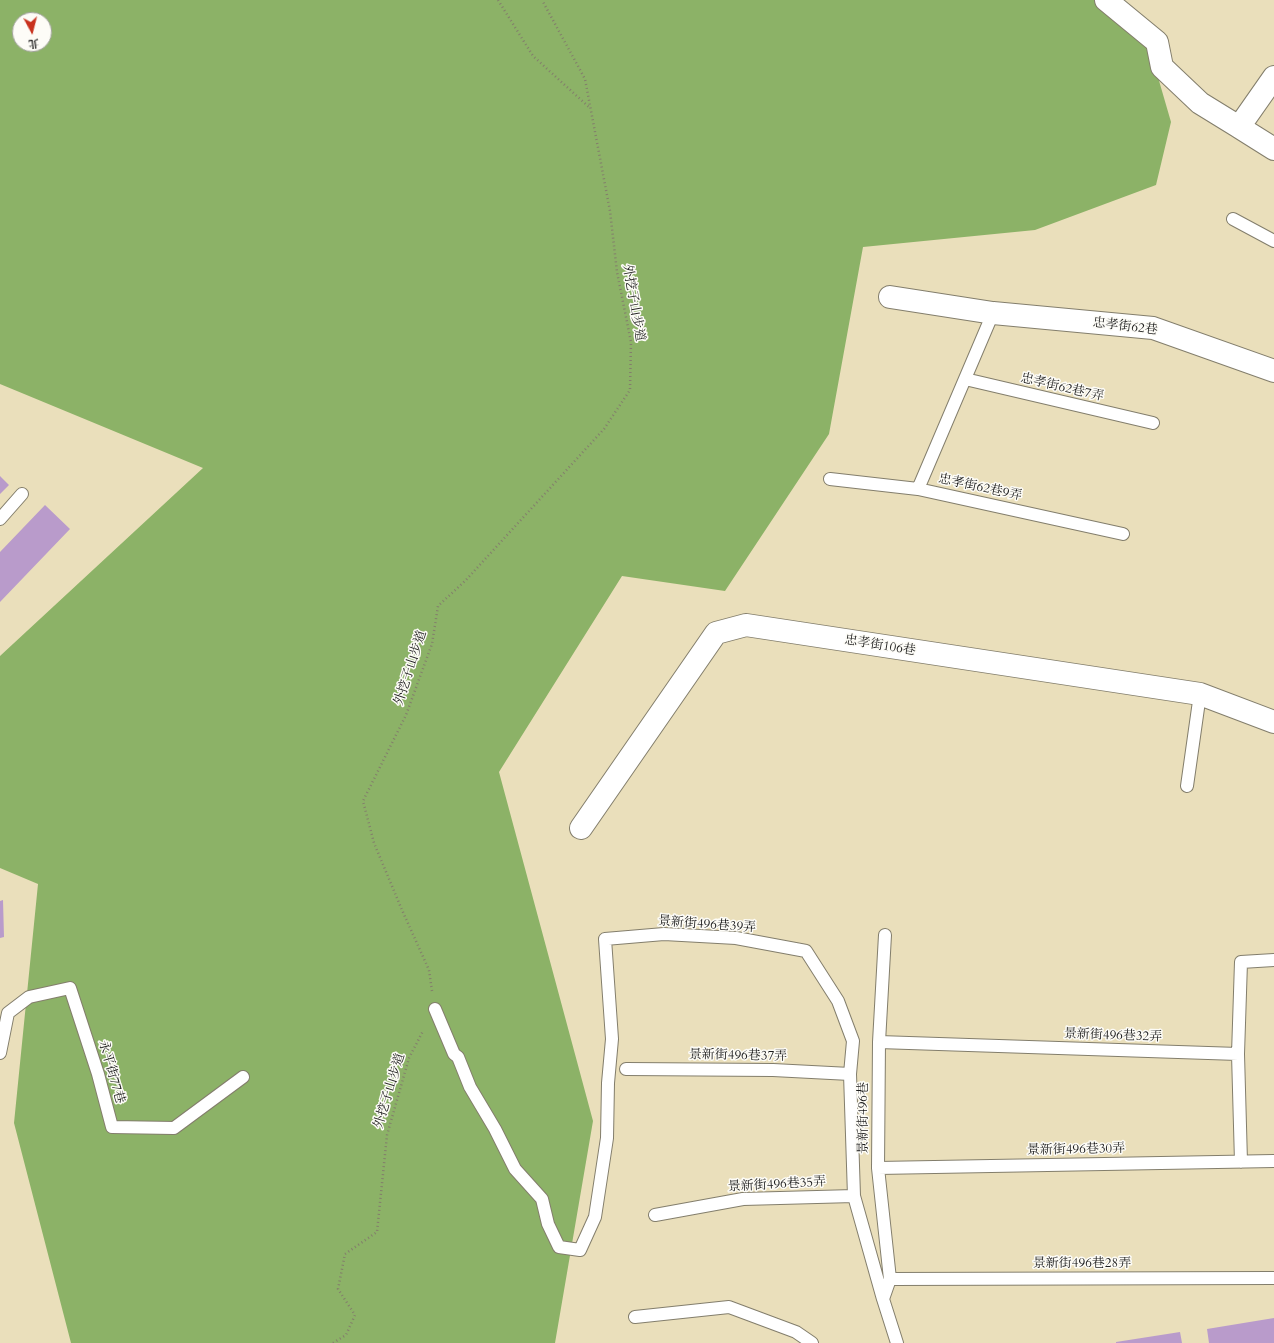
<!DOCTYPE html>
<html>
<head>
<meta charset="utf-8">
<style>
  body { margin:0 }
  #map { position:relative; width:1274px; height:1343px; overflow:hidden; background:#eadfbb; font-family:Cardo,"Noto Serif TC",serif }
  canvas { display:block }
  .north { position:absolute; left:12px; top:12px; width:40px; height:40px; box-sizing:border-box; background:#fdfcf7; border:1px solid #a3a29f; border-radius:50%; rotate:173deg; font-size:11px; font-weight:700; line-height:16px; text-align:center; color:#1c1c1c }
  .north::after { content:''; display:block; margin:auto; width:14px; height:18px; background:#c8321e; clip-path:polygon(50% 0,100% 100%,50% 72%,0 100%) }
</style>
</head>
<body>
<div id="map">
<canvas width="1274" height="1343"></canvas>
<div class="north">北</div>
</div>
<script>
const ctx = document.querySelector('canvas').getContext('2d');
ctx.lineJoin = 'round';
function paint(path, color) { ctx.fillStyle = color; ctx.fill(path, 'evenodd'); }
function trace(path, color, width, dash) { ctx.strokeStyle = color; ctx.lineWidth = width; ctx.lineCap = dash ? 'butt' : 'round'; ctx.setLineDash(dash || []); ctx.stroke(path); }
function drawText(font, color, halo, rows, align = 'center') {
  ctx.font = font + ' Cardo,"Noto Serif TC",serif'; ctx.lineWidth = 3; ctx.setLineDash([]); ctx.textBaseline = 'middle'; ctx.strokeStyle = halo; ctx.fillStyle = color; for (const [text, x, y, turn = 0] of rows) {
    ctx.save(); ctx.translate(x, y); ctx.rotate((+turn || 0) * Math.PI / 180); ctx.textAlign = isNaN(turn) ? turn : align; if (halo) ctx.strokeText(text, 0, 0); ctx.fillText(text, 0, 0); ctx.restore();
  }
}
const forest = new Path2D(`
  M 0,0 L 1102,0 L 1144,29 L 1171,122 L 1156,185 L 1035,230 L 863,247 L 829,434 L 725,591 L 622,576 L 499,772 L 593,1121 L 555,1343 L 71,1343 L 14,1123 L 38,884 L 0,868 L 0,656 L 203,468 L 0,384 ZM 20,20 L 44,20 L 44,44 L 20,44 Z`);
const building = new Path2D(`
  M 0,476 L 9,485 L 0,494 Z
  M 45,505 L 70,529 L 0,602 L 0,552 Z
  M 3,900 L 4,937 L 0,938 L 0,901 Z
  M 1274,1318 L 1274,1343 L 1209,1343 L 1207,1329 Z
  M 1180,1332 L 1182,1343 L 1116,1343 L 1116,1342 Z`);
const path = new Path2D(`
  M 498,0 L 533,56 L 590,108
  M 432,991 L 429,970 L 402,910 L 374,843 L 363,801 L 406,715 L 432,644 L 438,606 L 466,580 L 604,429 L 630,390 L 631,342 L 617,272 L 610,211 L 585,79 L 542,0
  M 333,1343 L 346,1335 L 355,1315 L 338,1289 L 345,1254 L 377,1232 L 387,1135 L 409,1058 L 423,1031`);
const lane = new Path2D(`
  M 1233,219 L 1274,241
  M 965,379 L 1153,423
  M 830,479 L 918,489 L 1123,534
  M 918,489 L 993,313
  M 0,519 L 22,494
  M 1187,786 L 1200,694
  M 885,935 L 879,1042 L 878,1168 L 890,1279 L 883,1299 L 897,1343
  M 435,1009 L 454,1054 L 458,1057 L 470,1087 L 495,1129 L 515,1169 L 542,1199 L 548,1224 L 559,1247 L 580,1250 L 595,1217 L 607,1138 L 608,1083 L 612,1039 L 605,939 L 664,934 L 736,938 L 806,951 L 838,1001 L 853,1041 L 850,1074 L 854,1196 L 883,1299
  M 879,1042 L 1238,1054 L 1241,1162
  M 0,1053 L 8,1013 L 29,997 L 70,988 L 98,1074 L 112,1127 L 174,1128 L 243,1077
  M 1238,1054 L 1241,962 L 1274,960
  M 626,1069 L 773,1070 L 850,1074
  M 878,1168 L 1274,1161
  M 655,1215 L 743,1199 L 854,1196
  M 890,1279 L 1274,1278
  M 635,1317 L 729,1307 L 796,1332 L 812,1343`);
const street = new Path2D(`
  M 1106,0 L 1157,42 L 1162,67 L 1200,103 L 1239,127
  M 1274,77 L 1239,127 L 1274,149
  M 890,297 L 993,313 L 1153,328 L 1274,371
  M 581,828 L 716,633 L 746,625 L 1200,694 L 1274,722`);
const streetNames = [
  ["外挖子山步道",633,303,80],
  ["忠孝街62巷",1125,327,7],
  ["忠孝街62巷7弄",1062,388,13],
  ["忠孝街62巷9弄",980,488,12],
  ["忠孝街106巷",880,646,9],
  ["外挖子山步道",411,668,-72],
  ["景新街496巷39弄",707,925,4],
  ["景新街496巷32弄",1113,1036,2],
  ["景新街496巷37弄",738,1056,1],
  ["永平街77巷",111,1072,74],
  ["外挖子山步道",390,1091,-73],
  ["景新街496巷",864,1118,-90],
  ["景新街496巷30弄",1076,1150,-1],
  ["景新街496巷35弄",777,1185,-3],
  ["景新街496巷28弄",1082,1264]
];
paint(forest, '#8cb267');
paint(building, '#b99bcb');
trace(lane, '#837e6c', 14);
trace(street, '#837e6c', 24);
trace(path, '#837e6c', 2.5, [1, 3]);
trace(lane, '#fff', 12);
trace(street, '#fff', 22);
drawText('13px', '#1c1c1c', '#fdfcf7', streetNames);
</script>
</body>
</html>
